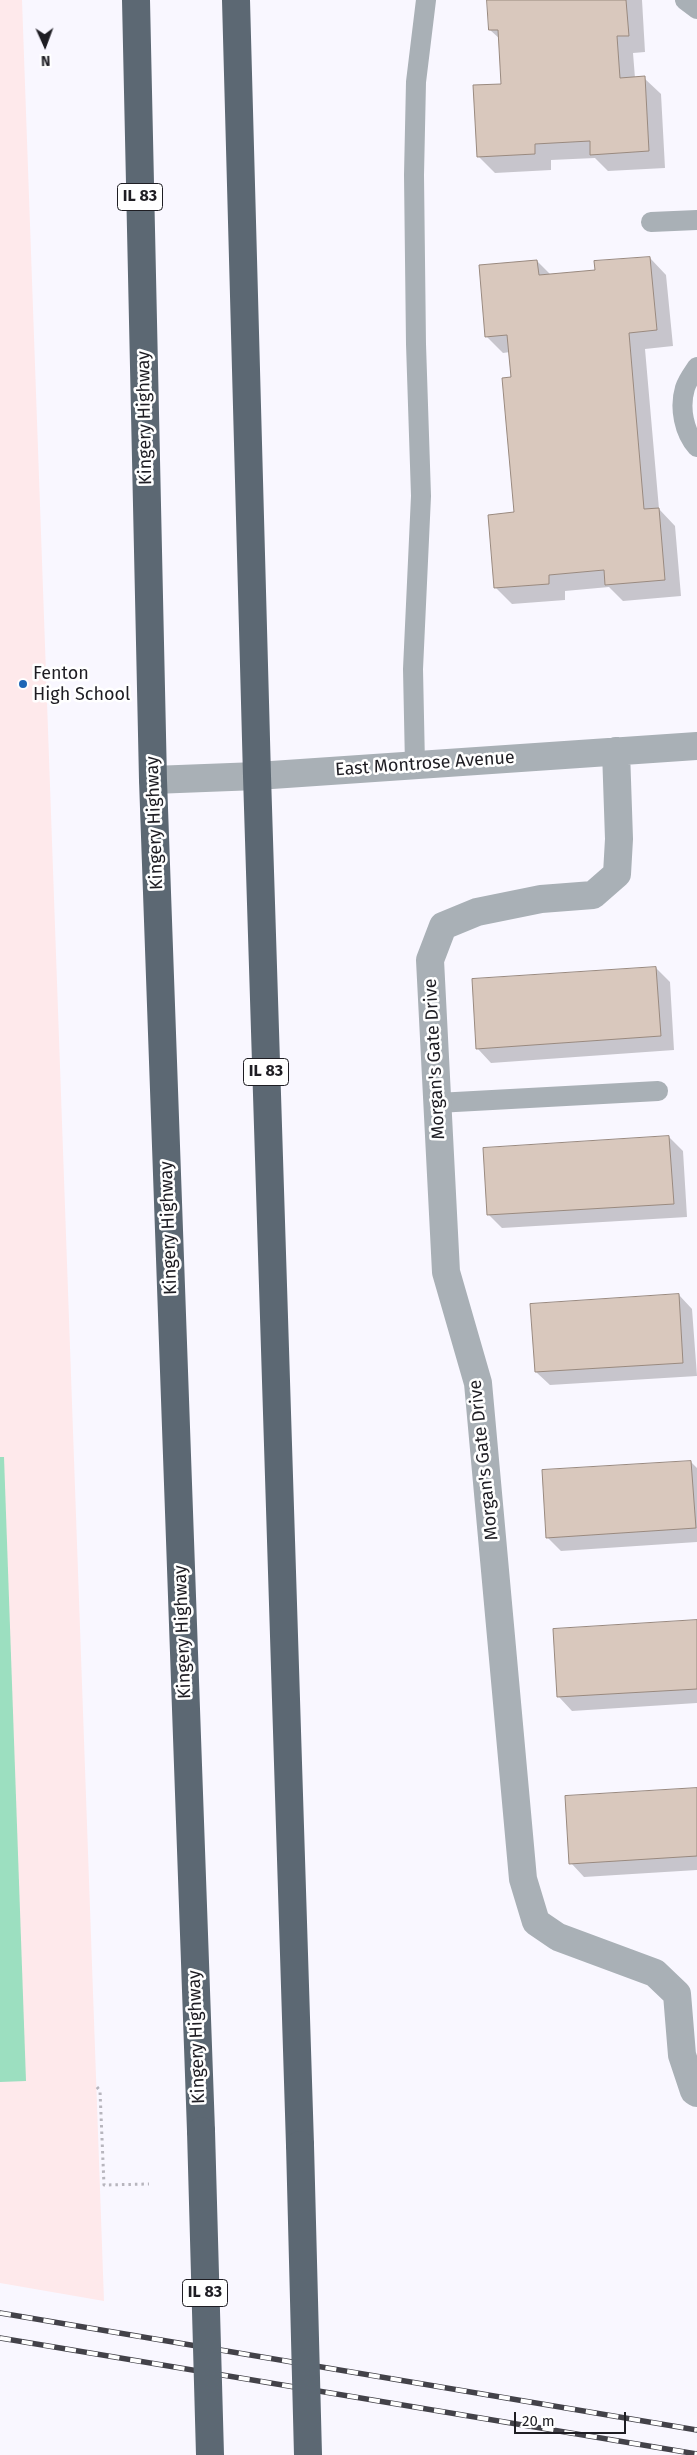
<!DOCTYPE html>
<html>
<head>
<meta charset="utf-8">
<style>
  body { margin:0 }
  #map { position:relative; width:697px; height:2455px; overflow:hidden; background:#f9f7ff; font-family:"Fira Sans",sans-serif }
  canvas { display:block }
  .north { position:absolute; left:20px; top:20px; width:50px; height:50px; -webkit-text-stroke:4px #fff; paint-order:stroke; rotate:178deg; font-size:14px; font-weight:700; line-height:20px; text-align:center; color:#1e1d23 }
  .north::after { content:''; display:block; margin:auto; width:18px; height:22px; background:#1e1d23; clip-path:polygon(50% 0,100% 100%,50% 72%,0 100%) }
  .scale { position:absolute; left:514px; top:2412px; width:112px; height:22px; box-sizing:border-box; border:2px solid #1e1d23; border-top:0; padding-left:6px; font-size:15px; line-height:18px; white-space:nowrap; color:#1e1d23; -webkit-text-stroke:4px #fff; paint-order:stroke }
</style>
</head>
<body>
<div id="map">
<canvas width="697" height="2455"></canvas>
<div class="north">N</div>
<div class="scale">20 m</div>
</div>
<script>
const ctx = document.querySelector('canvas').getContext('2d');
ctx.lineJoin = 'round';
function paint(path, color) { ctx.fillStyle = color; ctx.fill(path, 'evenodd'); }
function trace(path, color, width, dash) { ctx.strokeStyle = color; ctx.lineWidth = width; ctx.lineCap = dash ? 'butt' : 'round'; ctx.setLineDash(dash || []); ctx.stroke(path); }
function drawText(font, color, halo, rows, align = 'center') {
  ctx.font = font + ' "Fira Sans",sans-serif'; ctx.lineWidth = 5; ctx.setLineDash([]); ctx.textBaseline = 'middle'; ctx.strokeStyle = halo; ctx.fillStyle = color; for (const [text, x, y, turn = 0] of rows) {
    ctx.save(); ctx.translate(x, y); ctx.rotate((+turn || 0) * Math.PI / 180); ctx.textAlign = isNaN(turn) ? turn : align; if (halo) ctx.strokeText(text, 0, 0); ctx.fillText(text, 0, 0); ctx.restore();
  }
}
const education = new Path2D(`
  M 0,0 L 22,0 L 104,2301 L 0,2283 Z`);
const green = new Path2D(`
  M 0,1457 L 4,1457 L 26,2081 L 0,2082 Z`);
const shadow = new Path2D(`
  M 488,0 L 642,0 L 645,52 L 633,53 L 635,78 L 644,78 L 661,94 L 665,168 L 608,171 L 595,158 L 551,160 L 551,170 L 495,173 L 479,157 L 502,85 L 500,39 L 490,30 Z
  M 650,258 L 666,275 L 673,346 L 645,349 L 659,509 L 675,526 L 681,596 L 623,601 L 609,587 L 565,591 L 565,600 L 512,604 L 495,587 L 515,513 L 510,352 L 503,353 L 486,336 L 537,261 L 551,275 L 596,271 Z
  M 656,968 L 670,982 L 674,1050 L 491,1063 L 478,1049 Z
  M 669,1137 L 683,1151 L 687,1217 L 502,1228 L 488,1214 Z
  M 679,1295 L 692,1309 L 697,1376 L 550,1385 L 536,1372 Z
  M 691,1462 L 697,1468 L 697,1542 L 561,1551 L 547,1537 Z
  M 697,1621 L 697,1703 L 572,1711 L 559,1697 Z
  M 697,1789 L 697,1870 L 584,1877 L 571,1863 Z`);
const building = new Path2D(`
  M 487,0 L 626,0 L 629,36 L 617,36 L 620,78 L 645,76 L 649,151 L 590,155 L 590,141 L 535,144 L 535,154 L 477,157 L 473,85 L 501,84 L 498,30 L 489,30 Z
  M 650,257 L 657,330 L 629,333 L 644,509 L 659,508 L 665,580 L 605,585 L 604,570 L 549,575 L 549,584 L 494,588 L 488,515 L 514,512 L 502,378 L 511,377 L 507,335 L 485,337 L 479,265 L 537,260 L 539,275 L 595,270 L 594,261 Z
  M 656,967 L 661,1036 L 476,1049 L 472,979 Z
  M 669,1136 L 674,1204 L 487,1215 L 483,1148 Z
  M 679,1294 L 683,1363 L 535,1372 L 530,1304 Z
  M 691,1461 L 696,1528 L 546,1538 L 542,1470 Z
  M 697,1620 L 697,1689 L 557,1697 L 553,1629 Z
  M 697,1788 L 697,1856 L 569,1864 L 565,1796 Z`);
const path = new Path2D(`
  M 97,2087 L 100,2091 L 104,2185 L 149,2184`);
const service = new Path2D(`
  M 685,0 L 697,9
  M 651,222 L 697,220
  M 697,367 C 693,373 687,381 685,388 C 679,408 684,432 697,447
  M 415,765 L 413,669 L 421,496 L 416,344 L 414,175 L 416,82 L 426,0
  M 437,1103 L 658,1091`);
const minor = new Path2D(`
  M 616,751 L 619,839 L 617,874 L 593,895 L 541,899 L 477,912 L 443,926 L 430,960 L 446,1272 L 478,1383 L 523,1879 L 536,1922 L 558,1937 L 655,1973 L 677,1994 L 682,2055 L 694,2091 L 697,2093
  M 153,780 L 257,776 L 697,746`);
const trunk = new Path2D(`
  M 136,0 L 153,780 L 201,2131
  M 236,0 L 257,776 L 300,2145`);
const rail = new Path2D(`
  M 0,2313 L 697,2430
  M 0,2338 L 697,2454`);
const trunkBridge = new Path2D(`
  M 201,2131 L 210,2455
  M 300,2145 L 308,2455`);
const markers = [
  [23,684,5,"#1e66b6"]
];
const shields = [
  [140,197,45],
  [266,1072,45],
  [205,2293,45]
];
const shieldNames = [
  ["IL 83",140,197],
  ["IL 83",266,1072],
  ["IL 83",205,2293]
];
const streetNames = [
  ["Kingery Highway",145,418,-91],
  ["East Montrose Avenue",425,764,-4],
  ["Kingery Highway",155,823,-92],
  ["Morgan's Gate Drive",435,1059,-93],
  ["Kingery Highway",169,1228,-92],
  ["Morgan's Gate Drive",484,1460,-96],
  ["Kingery Highway",183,1632,-92],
  ["Kingery Highway",197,2037,-92]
];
const poiNames = [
  ["Fenton",33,674],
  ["High School",33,695]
];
paint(education, '#fee9eb');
paint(green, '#9cdfc0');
paint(shadow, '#0003');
paint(building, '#d9c8bd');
trace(building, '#99897f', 1);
trace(path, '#b7b5bd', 3, [2.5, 4]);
trace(service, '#a9b0b6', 20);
trace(minor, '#a9b0b6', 28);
trace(trunk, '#5c6873', 28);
trace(rail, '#434249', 5.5);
trace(rail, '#fff', 4, [11]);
trace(trunkBridge, '#5c6873', 28);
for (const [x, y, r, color] of markers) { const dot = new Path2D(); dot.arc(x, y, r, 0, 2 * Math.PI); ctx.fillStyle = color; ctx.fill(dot); trace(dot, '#fff', 2); }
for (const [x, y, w] of shields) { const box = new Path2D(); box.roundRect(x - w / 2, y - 13.5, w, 27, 4); ctx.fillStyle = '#fff'; ctx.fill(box); trace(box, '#1e1d23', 1); }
drawText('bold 16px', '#1e1d23', null, shieldNames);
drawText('18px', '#1e1d23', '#fff', streetNames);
drawText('18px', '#1e1d23', '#fff', poiNames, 'left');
</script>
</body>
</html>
